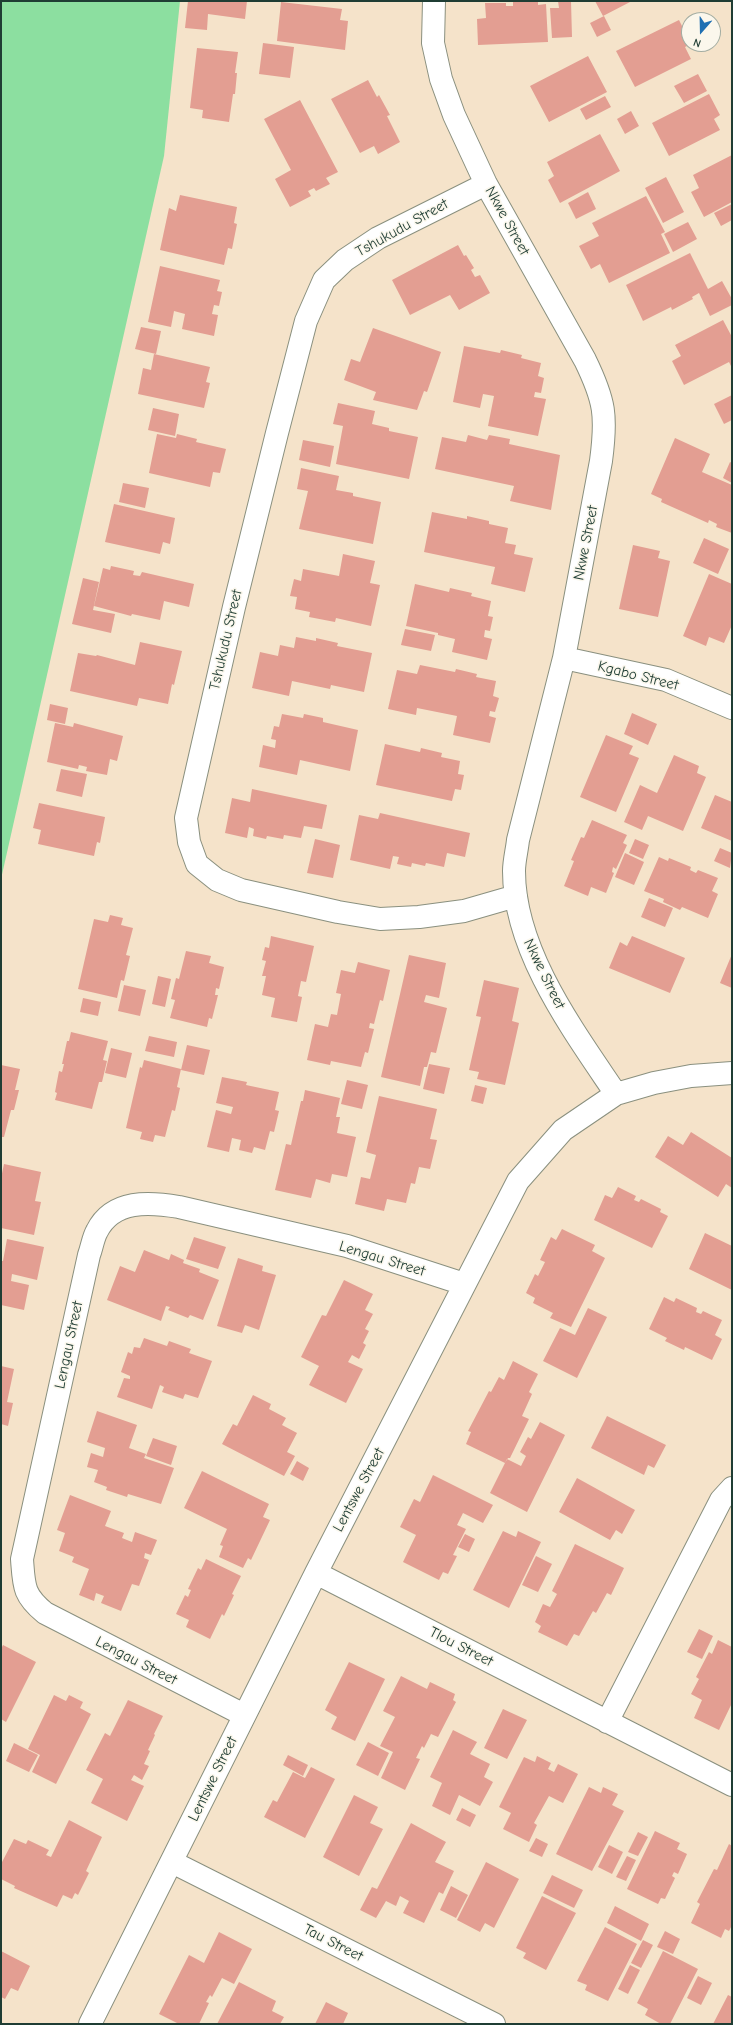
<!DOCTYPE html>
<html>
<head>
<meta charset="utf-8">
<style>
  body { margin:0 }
  #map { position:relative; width:733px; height:2025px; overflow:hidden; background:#f5e3ca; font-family:"Comic Neue",sans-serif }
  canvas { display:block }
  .frame { position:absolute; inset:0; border:2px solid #1f3d34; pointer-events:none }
  .north { position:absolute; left:681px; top:12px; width:40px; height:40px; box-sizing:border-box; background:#fbf7ec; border:1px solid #a3ada2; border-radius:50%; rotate:200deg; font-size:11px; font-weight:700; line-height:16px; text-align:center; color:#1f3d34 }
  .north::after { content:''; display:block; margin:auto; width:14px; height:18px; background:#1f6fb2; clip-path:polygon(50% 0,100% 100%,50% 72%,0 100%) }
</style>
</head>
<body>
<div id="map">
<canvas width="733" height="2025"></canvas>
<div class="frame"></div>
<div class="north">N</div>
</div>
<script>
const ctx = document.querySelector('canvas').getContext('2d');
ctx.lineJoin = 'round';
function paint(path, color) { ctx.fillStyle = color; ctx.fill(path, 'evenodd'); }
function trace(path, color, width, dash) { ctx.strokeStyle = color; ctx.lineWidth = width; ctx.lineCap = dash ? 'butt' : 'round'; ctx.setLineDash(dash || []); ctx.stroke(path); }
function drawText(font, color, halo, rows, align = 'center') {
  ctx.font = font + ' "Comic Neue",sans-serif'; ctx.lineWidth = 3; ctx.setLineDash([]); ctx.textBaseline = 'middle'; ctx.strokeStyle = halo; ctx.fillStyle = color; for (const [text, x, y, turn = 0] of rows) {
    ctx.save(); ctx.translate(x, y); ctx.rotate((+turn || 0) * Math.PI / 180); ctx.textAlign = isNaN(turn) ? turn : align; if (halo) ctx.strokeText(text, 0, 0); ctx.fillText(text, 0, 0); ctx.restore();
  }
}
const green = new Path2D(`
  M 1,1 L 180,1 L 164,156 L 1,879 Z`);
const building = new Path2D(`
  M 188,1 L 247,1 L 245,19 L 208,14 L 207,30 L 185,28 Z
  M 538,1 L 538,5 L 546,4 L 548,42 L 478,45 L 477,19 L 486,18 L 485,3 L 506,3 L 506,6 L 513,6 L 513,2 Z
  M 558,1 L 571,1 L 572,37 L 552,38 L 550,8 L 559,8 Z
  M 595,1 L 632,1 L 603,16 Z
  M 281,2 L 342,9 L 340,20 L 348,21 L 345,50 L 277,41 Z
  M 604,16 L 611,30 L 597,37 L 590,23 Z
  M 679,20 L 689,40 L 689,45 L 685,47 L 691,59 L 635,87 L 616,51 Z
  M 263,43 L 294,47 L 290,78 L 259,74 Z
  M 197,48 L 238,52 L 235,73 L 237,73 L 235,94 L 233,94 L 229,122 L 202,118 L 203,110 L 190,108 Z
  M 588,56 L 607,92 L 549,122 L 530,86 Z
  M 698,74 L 707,91 L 684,103 L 674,86 Z
  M 368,80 L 377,97 L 379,95 L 390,115 L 387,116 L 400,142 L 378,154 L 374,146 L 360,153 L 331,99 Z
  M 709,94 L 720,115 L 714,119 L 720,130 L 669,156 L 652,123 Z
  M 605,96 L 611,107 L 586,120 L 580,109 Z
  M 300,100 L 338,172 L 326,178 L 330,184 L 316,191 L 314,188 L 308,191 L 311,196 L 290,207 L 275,179 L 291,170 L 264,119 Z
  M 631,111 L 639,126 L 625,134 L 617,119 Z
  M 600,134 L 620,171 L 560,203 L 548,180 L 554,176 L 547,162 Z
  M 732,155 L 732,202 L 704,217 L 691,192 L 699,188 L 693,175 Z
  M 666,177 L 684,212 L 663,223 L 645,188 Z
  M 588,192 L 596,209 L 576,219 L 568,203 Z
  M 180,195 L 237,207 L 234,223 L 237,224 L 232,249 L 228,248 L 224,265 L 160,250 L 169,208 L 176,211 Z
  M 646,196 L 665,232 L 661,234 L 670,253 L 609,283 L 600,264 L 591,269 L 579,246 L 599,236 L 592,223 Z
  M 732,204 L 732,220 L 721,226 L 714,213 Z
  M 688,222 L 697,239 L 673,252 L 664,234 Z
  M 458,245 L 464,256 L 466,255 L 474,268 L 471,270 L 475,277 L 480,275 L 490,293 L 459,310 L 450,295 L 410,315 L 392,280 Z
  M 690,253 L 708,289 L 722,281 L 732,299 L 732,305 L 710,316 L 699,293 L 692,297 L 693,299 L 672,310 L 671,307 L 643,321 L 626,285 Z
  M 160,266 L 220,280 L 217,291 L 222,292 L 219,306 L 214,305 L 212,314 L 218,315 L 214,336 L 182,329 L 185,314 L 174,311 L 171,327 L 148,322 Z
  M 723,320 L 732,337 L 732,368 L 729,362 L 684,385 L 672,361 L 681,356 L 675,345 Z
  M 141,327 L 161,331 L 156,354 L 135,349 Z
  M 373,328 L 441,352 L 427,392 L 424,391 L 417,410 L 373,400 L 376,392 L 344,380 L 351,359 L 360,362 Z
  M 464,346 L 500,353 L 501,350 L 522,355 L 521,358 L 541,363 L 538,376 L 544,378 L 541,393 L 535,392 L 534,397 L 546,399 L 538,436 L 488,426 L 494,396 L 483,394 L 480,408 L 453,402 Z
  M 154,354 L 210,367 L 206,382 L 210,383 L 204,408 L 138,394 L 143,368 L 151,370 Z
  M 732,395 L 732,420 L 724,424 L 714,404 Z
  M 338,403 L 375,411 L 372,424 L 389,428 L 389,431 L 418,437 L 409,479 L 336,464 L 343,426 L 333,424 Z
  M 153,408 L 179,414 L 175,436 L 148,430 Z
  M 157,434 L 176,438 L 177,434 L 197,439 L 196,442 L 226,449 L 220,473 L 213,472 L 210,487 L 149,473 Z
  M 468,435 L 487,440 L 489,435 L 510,439 L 509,444 L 560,455 L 551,510 L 510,501 L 514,486 L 435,469 L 442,437 L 466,442 Z
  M 675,438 L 710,454 L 702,472 L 732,485 L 732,533 L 716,527 L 717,524 L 709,520 L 708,523 L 661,502 L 662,499 L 651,494 Z
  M 303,440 L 334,446 L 330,467 L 299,460 Z
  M 730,462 L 732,463 L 732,483 L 723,478 Z
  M 301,468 L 339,476 L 336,490 L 353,493 L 353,496 L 381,502 L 373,544 L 299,529 L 308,491 L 297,489 Z
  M 123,483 L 149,488 L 145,508 L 119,502 Z
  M 114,504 L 175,518 L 170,544 L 163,542 L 160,554 L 105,542 Z
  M 432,512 L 467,519 L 467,516 L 489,521 L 489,524 L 508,528 L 505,543 L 516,545 L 514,554 L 533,558 L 525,592 L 491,584 L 495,567 L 424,552 Z
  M 704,538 L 729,549 L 718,574 L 693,563 Z
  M 633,545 L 660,551 L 658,558 L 670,561 L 658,617 L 619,609 Z
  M 343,554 L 375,561 L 370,583 L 380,585 L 371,626 L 336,618 L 335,622 L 309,617 L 310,612 L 295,609 L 297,597 L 290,596 L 294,579 L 301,581 L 303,569 L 339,576 Z
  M 111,566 L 134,571 L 133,575 L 140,576 L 142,572 L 194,584 L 189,607 L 164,601 L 160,620 L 132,614 L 131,616 L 94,606 L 103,568 L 110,570 Z
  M 709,574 L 732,584 L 732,625 L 724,643 L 709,637 L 706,646 L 683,636 Z
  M 83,578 L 99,582 L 93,610 L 115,614 L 111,633 L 72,624 Z
  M 415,584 L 449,592 L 450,588 L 472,593 L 471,596 L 491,601 L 488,616 L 493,617 L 490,631 L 485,630 L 484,637 L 492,639 L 487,660 L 452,652 L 455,639 L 438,635 L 438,633 L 406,626 Z
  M 405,629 L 435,635 L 431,651 L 401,645 Z
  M 296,637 L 316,641 L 316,638 L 338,643 L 337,646 L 372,653 L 364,692 L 331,685 L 330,689 L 292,681 L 289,696 L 252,688 L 260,652 L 278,656 L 280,645 L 294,648 Z
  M 140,642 L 182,651 L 174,685 L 172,684 L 168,704 L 139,698 L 137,706 L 70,691 L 78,653 L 96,656 L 97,655 L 135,665 Z
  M 420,665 L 455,672 L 456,669 L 477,674 L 476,677 L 496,681 L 493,696 L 499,698 L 495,712 L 490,711 L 489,716 L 496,718 L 490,743 L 453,735 L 457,716 L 417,708 L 416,715 L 388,709 L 397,670 L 417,674 Z
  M 50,704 L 68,708 L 65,724 L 47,720 Z
  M 632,713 L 657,724 L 648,745 L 624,734 Z
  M 282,714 L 303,718 L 304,714 L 323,718 L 323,722 L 358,730 L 350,771 L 300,760 L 297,775 L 259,767 L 263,745 L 275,748 L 276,740 L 271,739 L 274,726 L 279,727 Z
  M 55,723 L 73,727 L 74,723 L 123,736 L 117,761 L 110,759 L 107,775 L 86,771 L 87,767 L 79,765 L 78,769 L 47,762 Z
  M 606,735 L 633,746 L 629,754 L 639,758 L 616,812 L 580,797 Z
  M 385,744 L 420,752 L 421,748 L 442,753 L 441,757 L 460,761 L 458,774 L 464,775 L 461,790 L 455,789 L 452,801 L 376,785 Z
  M 674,755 L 699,766 L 697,773 L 706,777 L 683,831 L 648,816 L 642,830 L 624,822 L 640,785 L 657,793 Z
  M 61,769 L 87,774 L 82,797 L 56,791 Z
  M 252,789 L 327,805 L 322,829 L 304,826 L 301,838 L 284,835 L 283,839 L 267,836 L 266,839 L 253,836 L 254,829 L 249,827 L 247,838 L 225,833 L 232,798 L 250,802 Z
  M 715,795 L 732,802 L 732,841 L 701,828 Z
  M 39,803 L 105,817 L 100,843 L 97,842 L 94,856 L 38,844 L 41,830 L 33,828 Z
  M 380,813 L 470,833 L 465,857 L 447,853 L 444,867 L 426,863 L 425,866 L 412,863 L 411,867 L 397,864 L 399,857 L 393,856 L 390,869 L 350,860 L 359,815 L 378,819 Z
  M 592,820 L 627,835 L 623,843 L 627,845 L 616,869 L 613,867 L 612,872 L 614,873 L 606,893 L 591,887 L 588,896 L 564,886 L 574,861 L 571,860 L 581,837 L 584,838 Z
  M 315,839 L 340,845 L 333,878 L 307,873 Z
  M 635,839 L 649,845 L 643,859 L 629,853 Z
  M 720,848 L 732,853 L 730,868 L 714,861 Z
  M 625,853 L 644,862 L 634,885 L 615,877 Z
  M 659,857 L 668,861 L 669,858 L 691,867 L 690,870 L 696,873 L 698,870 L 718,878 L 712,891 L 718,894 L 708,918 L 682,907 L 680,910 L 663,902 L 664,899 L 644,891 Z
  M 649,898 L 673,908 L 665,927 L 641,917 Z
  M 110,915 L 123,918 L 121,925 L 133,928 L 126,955 L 130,956 L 124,981 L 121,980 L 117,998 L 78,989 L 94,919 L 108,922 Z
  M 271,936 L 314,946 L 306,982 L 301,981 L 298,996 L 302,997 L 297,1022 L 271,1017 L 275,998 L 262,995 L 266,976 L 262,976 L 266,961 L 262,960 L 265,947 L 269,948 Z
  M 632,936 L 685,958 L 670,993 L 609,968 L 620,942 L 627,946 Z
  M 186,951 L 211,956 L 209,963 L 224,967 L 219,989 L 216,988 L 215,995 L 218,995 L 212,1019 L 209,1018 L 207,1027 L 170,1018 L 175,1000 L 171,999 L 176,978 L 179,979 Z
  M 732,954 L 732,988 L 720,983 Z
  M 409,955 L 446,963 L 439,998 L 426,995 L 424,1002 L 447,1008 L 436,1053 L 431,1052 L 427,1067 L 424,1067 L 420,1086 L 381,1077 Z
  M 358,962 L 390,970 L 383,1001 L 380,1000 L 374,1024 L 370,1023 L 369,1028 L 374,1029 L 368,1053 L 365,1052 L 361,1067 L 331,1061 L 330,1065 L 307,1060 L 315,1024 L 328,1027 L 331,1014 L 337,1015 L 341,994 L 336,993 L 341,970 L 355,973 Z
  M 158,976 L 171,979 L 165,1007 L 152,1004 Z
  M 484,980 L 519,988 L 512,1021 L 519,1023 L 505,1085 L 477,1079 L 479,1072 L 469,1070 L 481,1017 L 476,1016 Z
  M 124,985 L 146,990 L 140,1016 L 118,1011 Z
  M 83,998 L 101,1002 L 98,1016 L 80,1012 Z
  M 71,1032 L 108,1041 L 103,1060 L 107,1061 L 102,1082 L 99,1082 L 92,1109 L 55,1100 L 57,1093 L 55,1092 L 59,1071 L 62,1072 L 64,1064 L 62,1064 L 67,1041 L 69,1041 Z
  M 149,1036 L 177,1042 L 174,1057 L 145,1051 Z
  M 187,1045 L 210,1050 L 204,1075 L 181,1070 Z
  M 111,1048 L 132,1053 L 126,1078 L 105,1073 Z
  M 144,1060 L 181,1069 L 177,1087 L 180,1088 L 175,1111 L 172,1110 L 165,1137 L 155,1135 L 153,1142 L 140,1139 L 142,1132 L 126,1128 L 140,1067 L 142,1068 Z
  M 429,1064 L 450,1068 L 444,1094 L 423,1089 Z
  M 1,1065 L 20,1069 L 15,1090 L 19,1090 L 14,1110 L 11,1110 L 4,1137 L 1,1137 Z
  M 222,1077 L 247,1082 L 246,1085 L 279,1092 L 275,1110 L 279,1111 L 274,1132 L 270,1131 L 265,1150 L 254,1147 L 252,1153 L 239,1150 L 241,1140 L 232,1138 L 229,1152 L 207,1147 L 216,1110 L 231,1114 L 233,1107 L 216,1103 Z
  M 347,1080 L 368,1085 L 362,1109 L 341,1104 Z
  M 475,1085 L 487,1088 L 483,1104 L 471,1101 Z
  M 305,1090 L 340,1098 L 336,1117 L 340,1117 L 337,1133 L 356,1137 L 347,1177 L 332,1174 L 330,1183 L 316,1179 L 311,1198 L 275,1190 L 286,1144 L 291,1145 L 301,1101 L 303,1101 Z
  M 379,1096 L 437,1109 L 430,1139 L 437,1140 L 430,1169 L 419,1167 L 415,1184 L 411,1183 L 406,1203 L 387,1199 L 384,1211 L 355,1204 L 361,1177 L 370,1179 L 376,1155 L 366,1152 Z
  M 691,1132 L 732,1158 L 732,1188 L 726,1184 L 718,1197 L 655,1157 L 668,1136 L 683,1145 Z
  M 4,1164 L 41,1172 L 35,1201 L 41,1202 L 34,1235 L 1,1228 L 1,1178 Z
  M 618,1187 L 636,1196 L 634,1200 L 639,1202 L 641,1199 L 661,1209 L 660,1212 L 668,1216 L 652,1248 L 594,1220 L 605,1195 L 612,1198 Z
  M 562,1229 L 595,1245 L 592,1251 L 605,1258 L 571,1327 L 550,1318 L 553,1313 L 533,1303 L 535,1298 L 526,1293 L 535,1274 L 538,1276 L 545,1262 L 540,1260 L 551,1237 L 556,1240 Z
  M 705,1233 L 732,1246 L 732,1290 L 689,1269 Z
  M 194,1237 L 226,1247 L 218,1269 L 186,1259 Z
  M 7,1239 L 44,1247 L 37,1280 L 12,1274 L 11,1281 L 29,1285 L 24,1310 L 1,1305 L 1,1261 L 3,1261 Z
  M 144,1250 L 169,1260 L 171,1254 L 184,1260 L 183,1263 L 200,1269 L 199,1272 L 219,1280 L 203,1320 L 190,1315 L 188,1318 L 168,1310 L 170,1307 L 166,1306 L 161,1321 L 107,1300 L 120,1266 L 135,1272 Z
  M 238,1258 L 263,1266 L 262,1271 L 276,1275 L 259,1330 L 245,1325 L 242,1333 L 217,1326 Z
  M 344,1280 L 373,1294 L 365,1310 L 373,1314 L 365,1329 L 369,1331 L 363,1343 L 366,1345 L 359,1359 L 352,1355 L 348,1362 L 363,1369 L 346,1403 L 309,1385 L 319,1366 L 301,1357 L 322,1315 L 326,1316 Z
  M 664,1297 L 674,1302 L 676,1298 L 697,1308 L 696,1312 L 701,1314 L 703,1311 L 722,1320 L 715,1335 L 722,1339 L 712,1360 L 685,1347 L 684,1350 L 665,1341 L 667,1338 L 649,1329 Z
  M 588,1308 L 607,1317 L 577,1378 L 543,1361 L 560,1328 L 575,1335 Z
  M 144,1338 L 167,1346 L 169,1341 L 191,1349 L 189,1353 L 212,1361 L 198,1398 L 185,1394 L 183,1399 L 162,1392 L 164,1387 L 160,1385 L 152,1409 L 117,1397 L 124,1378 L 130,1379 L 130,1376 L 121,1372 L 128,1352 L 132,1354 L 134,1347 L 140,1348 Z
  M 513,1361 L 538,1374 L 529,1392 L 532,1394 L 522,1416 L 529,1419 L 510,1458 L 508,1458 L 505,1463 L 466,1444 L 471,1432 L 468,1431 L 489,1391 L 491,1392 L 499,1377 L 504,1380 Z
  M 1,1366 L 14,1369 L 7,1402 L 13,1403 L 8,1426 L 1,1424 Z
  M 253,1395 L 271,1404 L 269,1409 L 286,1418 L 282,1425 L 297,1433 L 287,1452 L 295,1456 L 284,1476 L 222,1444 L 233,1424 L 237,1426 Z
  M 97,1411 L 137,1425 L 129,1448 L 146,1454 L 144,1458 L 174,1468 L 161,1504 L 128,1494 L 127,1497 L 106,1490 L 107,1487 L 94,1482 L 98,1470 L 87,1467 L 91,1453 L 103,1457 L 105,1448 L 87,1442 Z
  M 607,1416 L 666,1445 L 654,1468 L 648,1465 L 644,1475 L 591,1448 Z
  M 540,1422 L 565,1435 L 527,1512 L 490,1493 L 507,1459 L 521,1466 L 526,1456 L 520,1452 L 528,1437 L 531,1439 Z
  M 153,1438 L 177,1446 L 171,1465 L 146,1456 Z
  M 297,1461 L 309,1468 L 303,1481 L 290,1474 Z
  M 202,1471 L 269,1504 L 263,1517 L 270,1520 L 251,1560 L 248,1558 L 243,1568 L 219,1557 L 223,1546 L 220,1545 L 227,1529 L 184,1508 Z
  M 433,1475 L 493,1505 L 483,1523 L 463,1513 L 457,1525 L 466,1529 L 453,1555 L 457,1556 L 448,1574 L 443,1572 L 439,1580 L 403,1562 L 416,1535 L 400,1527 L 414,1499 L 420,1502 Z
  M 577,1478 L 635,1510 L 622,1534 L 616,1530 L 610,1540 L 559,1512 Z
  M 70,1495 L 111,1511 L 105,1526 L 124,1533 L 122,1538 L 132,1542 L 135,1532 L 157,1540 L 151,1555 L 145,1553 L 144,1558 L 149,1560 L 139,1586 L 132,1584 L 121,1611 L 101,1603 L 104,1596 L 96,1593 L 94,1601 L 79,1595 L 89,1569 L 72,1562 L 74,1557 L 59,1551 L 65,1533 L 57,1530 Z
  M 503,1531 L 516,1537 L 518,1531 L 541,1542 L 509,1608 L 473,1590 Z
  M 465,1534 L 475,1539 L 469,1552 L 458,1547 Z
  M 575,1544 L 624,1568 L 611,1595 L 607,1593 L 596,1613 L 593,1611 L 579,1636 L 574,1634 L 567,1646 L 538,1632 L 541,1626 L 535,1622 L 543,1604 L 550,1607 L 557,1594 L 552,1591 Z
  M 536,1556 L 552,1564 L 538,1592 L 522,1585 Z
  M 206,1559 L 241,1576 L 232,1594 L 234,1595 L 224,1616 L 222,1614 L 210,1639 L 186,1627 L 189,1620 L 176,1614 L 185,1595 L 188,1597 L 191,1590 L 188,1589 L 198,1568 L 201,1570 Z
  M 699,1629 L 713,1636 L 702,1659 L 687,1652 Z
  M 718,1640 L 732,1647 L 732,1703 L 719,1730 L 694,1718 L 702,1700 L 691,1694 L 699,1679 L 696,1677 L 709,1652 L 712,1654 Z
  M 3,1645 L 36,1662 L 6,1722 L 1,1719 L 1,1649 Z
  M 349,1662 L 385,1679 L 355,1741 L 331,1729 L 337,1717 L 325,1710 Z
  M 401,1676 L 427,1689 L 430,1682 L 455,1694 L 453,1700 L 456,1702 L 438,1737 L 431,1734 L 424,1748 L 422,1746 L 416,1758 L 420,1759 L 405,1790 L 381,1778 L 393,1752 L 380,1746 L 395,1717 L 383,1711 Z
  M 54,1695 L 66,1701 L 69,1695 L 83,1702 L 80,1708 L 91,1714 L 56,1784 L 32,1772 L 40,1755 L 28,1749 Z
  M 128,1700 L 163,1716 L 154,1734 L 155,1735 L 148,1750 L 150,1751 L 144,1764 L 149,1766 L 142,1780 L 134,1775 L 131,1780 L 144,1786 L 127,1821 L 91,1803 L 103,1779 L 86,1770 L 105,1733 L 110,1736 Z
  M 503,1709 L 527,1720 L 507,1759 L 484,1748 Z
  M 453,1730 L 477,1742 L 470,1754 L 490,1764 L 484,1777 L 493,1782 L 480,1806 L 459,1795 L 450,1815 L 432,1806 L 442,1783 L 430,1777 Z
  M 368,1742 L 389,1753 L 378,1776 L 356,1765 Z
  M 14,1743 L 38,1755 L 29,1772 L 6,1761 Z
  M 288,1755 L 308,1765 L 303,1776 L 283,1765 Z
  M 537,1756 L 551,1763 L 548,1769 L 554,1772 L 558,1764 L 578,1774 L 563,1803 L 549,1796 L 534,1823 L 537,1825 L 529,1842 L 503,1829 L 511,1813 L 499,1807 L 524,1757 L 535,1762 Z
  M 311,1767 L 335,1779 L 305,1838 L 264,1817 L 273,1800 L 277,1802 L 293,1772 L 305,1778 Z
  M 589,1787 L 601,1793 L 603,1787 L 618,1794 L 612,1805 L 624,1811 L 592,1871 L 556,1854 Z
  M 354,1795 L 378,1807 L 370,1823 L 383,1829 L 359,1876 L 323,1857 Z
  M 462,1808 L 476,1815 L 470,1827 L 456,1820 Z
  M 69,1820 L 102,1837 L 86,1871 L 89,1873 L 78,1895 L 75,1893 L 72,1899 L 63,1895 L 57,1907 L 14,1888 L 15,1886 L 1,1879 L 1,1864 L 14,1839 L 26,1844 L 28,1840 L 49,1850 L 46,1855 L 51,1857 Z
  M 411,1823 L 446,1842 L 435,1862 L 454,1871 L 443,1894 L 439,1892 L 424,1923 L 403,1913 L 409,1901 L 400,1896 L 396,1906 L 386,1901 L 376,1918 L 360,1910 L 372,1887 L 377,1889 Z
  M 655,1831 L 680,1843 L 677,1849 L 687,1854 L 678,1874 L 674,1872 L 672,1876 L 675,1878 L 665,1899 L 661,1898 L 658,1904 L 627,1889 Z
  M 638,1832 L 648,1837 L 638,1856 L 628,1852 Z
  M 536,1838 L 548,1844 L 542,1857 L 529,1851 Z
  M 729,1844 L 732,1846 L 732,1925 L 729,1931 L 725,1929 L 721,1938 L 691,1923 L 700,1904 L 697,1902 L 714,1869 L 717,1870 Z
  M 609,1845 L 623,1852 L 612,1874 L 598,1867 Z
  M 627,1856 L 636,1860 L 626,1881 L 616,1877 Z
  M 486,1862 L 519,1879 L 494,1928 L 485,1923 L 480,1932 L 457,1920 Z
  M 552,1875 L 583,1890 L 574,1908 L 543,1893 Z
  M 451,1886 L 468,1895 L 456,1918 L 440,1910 Z
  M 542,1896 L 576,1913 L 546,1970 L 523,1958 L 526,1953 L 516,1948 Z
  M 615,1906 L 649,1924 L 641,1941 L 607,1923 Z
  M 605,1927 L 637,1944 L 608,2001 L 585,1990 L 587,1985 L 577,1981 Z
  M 665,1931 L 680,1939 L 673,1954 L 657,1947 Z
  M 219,1932 L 252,1949 L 234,1984 L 222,1978 L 212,1997 L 210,1995 L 206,2002 L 209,2003 L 199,2024 L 179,2024 L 159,2014 L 189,1955 L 204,1963 Z
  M 643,1940 L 653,1945 L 641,1968 L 631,1963 Z
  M 1,1951 L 30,1966 L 18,1991 L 11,1988 L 5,1999 L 1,1997 Z
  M 663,1951 L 698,1969 L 670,2024 L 661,2024 L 645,2015 L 648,2009 L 637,2003 Z
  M 630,1965 L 640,1970 L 628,1994 L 618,1989 Z
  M 698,1976 L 712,1983 L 701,2005 L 687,1998 Z
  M 239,1982 L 276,2001 L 272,2011 L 284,2017 L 280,2024 L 217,2024 Z
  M 728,1995 L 732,1997 L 732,2024 L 713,2024 Z
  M 326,2002 L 348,2013 L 343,2024 L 315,2024 Z`);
const street = new Path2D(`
  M 434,1 L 433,43 L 441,79 L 454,115 L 486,184 L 585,360 C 605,401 607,416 601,461 L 564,658 L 518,840 C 517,850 514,861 514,871 C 514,951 573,1030 616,1094
  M 486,184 L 378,238 L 345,260 L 324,280 L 306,321 L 277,433 L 234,607 L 186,818 L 189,842 L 197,864 L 217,880 L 241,890 L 338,912 L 380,919 L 419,917 L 464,911 L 516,896
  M 564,658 L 666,680 L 732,708
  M 316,1573 L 732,1785
  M 244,1715 L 45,1613 C 23,1595 24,1586 22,1559 L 89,1255 C 92,1247 93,1238 97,1231 C 113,1199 150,1202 179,1207 L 347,1246 L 464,1284
  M 607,1722 L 721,1500 L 732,1488
  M 172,1862 L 494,2024
  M 90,2024 L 316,1573 L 518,1181 L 563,1130 L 616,1094 L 654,1083 L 691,1076 L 732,1073`);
const streetNames = [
  ["Nkwe Street",507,221,61],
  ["Tshukudu Street",402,228,-29],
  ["Nkwe Street",586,543,-79],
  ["Tshukudu Street",226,640,-77],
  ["Kgabo Street",638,676,14],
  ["Nkwe Street",544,974,64],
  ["Lengau Street",382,1259,17],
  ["Lengau Street",69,1345,-78],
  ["Lentswe Street",359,1490,-62],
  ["Tlou Street",461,1647,27],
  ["Lengau Street",136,1661,27],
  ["Lentswe Street",213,1779,-64],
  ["Tau Street",333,1943,27]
];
paint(green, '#8cdfa0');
paint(building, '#e39e92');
trace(street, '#8a907f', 24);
trace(street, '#fff', 22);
drawText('15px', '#1f3d34', '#fbf7ec', streetNames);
</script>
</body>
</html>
